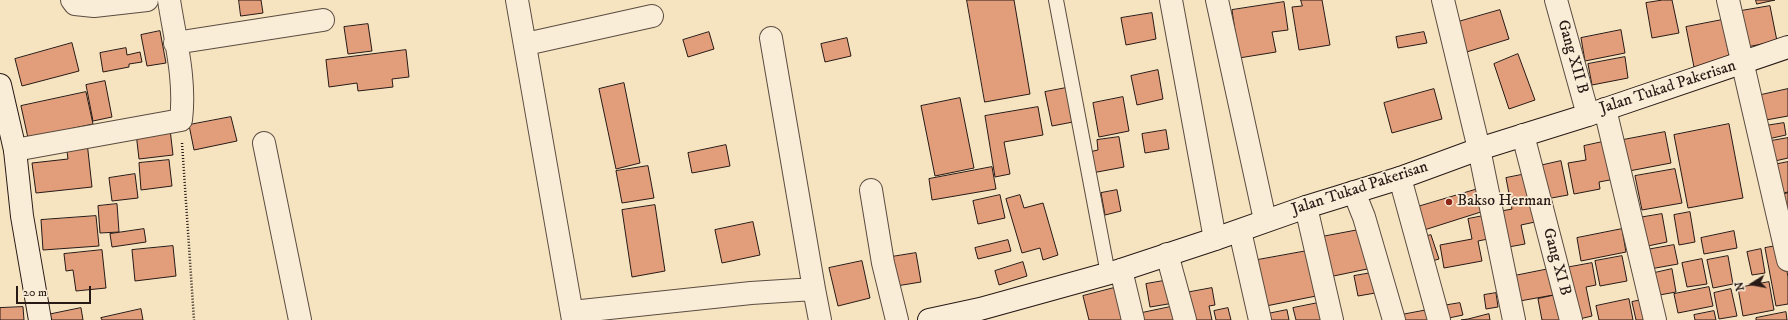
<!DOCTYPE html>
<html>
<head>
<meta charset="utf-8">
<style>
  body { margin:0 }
  #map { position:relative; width:1788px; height:320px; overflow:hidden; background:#f6e4c1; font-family:"IM FELL DW Pica",serif }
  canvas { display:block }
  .north { position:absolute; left:1732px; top:264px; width:40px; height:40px; -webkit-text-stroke:3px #f9edd7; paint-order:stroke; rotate:259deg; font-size:11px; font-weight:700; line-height:16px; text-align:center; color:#271915 }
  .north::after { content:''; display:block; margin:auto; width:14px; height:18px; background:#271915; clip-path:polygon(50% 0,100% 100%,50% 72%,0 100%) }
  .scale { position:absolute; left:16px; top:286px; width:75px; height:18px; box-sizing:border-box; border:2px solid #271915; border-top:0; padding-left:5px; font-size:12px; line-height:14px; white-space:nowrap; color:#271915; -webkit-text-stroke:3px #f9edd7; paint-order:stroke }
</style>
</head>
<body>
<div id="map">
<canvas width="1788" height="320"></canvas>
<div class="north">N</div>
<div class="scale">20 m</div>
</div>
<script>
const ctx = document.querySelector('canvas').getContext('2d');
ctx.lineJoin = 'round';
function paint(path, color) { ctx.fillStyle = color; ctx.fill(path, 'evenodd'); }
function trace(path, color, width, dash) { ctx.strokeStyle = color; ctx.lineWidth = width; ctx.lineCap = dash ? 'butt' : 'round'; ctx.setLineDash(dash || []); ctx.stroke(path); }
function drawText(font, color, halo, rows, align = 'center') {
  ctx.font = font + ' "IM FELL DW Pica",serif'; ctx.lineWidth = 3.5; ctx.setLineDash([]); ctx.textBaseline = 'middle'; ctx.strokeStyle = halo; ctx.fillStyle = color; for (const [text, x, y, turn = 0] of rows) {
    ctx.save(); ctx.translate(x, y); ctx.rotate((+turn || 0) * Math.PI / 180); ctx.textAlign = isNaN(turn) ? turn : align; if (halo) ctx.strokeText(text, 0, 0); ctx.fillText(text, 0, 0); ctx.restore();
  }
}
const building = new Path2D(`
  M 239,0 L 261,0 L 263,13 L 241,16 Z
  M 967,0 L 1014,0 L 1030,94 L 985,102 Z
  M 1301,0 L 1322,0 L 1330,45 L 1299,50 L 1292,7 L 1302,6 Z
  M 1663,0 L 1672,0 L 1679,33 L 1652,38 L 1646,3 Z
  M 1756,0 L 1775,0 L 1757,4 Z
  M 1284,2 L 1288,30 L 1272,32 L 1276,52 L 1239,58 L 1232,10 Z
  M 1770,6 L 1777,41 L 1742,48 L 1735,12 Z
  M 1500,10 L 1509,39 L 1460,54 L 1451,24 Z
  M 1152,13 L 1156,39 L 1126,45 L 1121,18 Z
  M 1722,20 L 1730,60 L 1694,67 L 1686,27 Z
  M 368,24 L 372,51 L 348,54 L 344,27 Z
  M 1621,30 L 1625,53 L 1585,61 L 1581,38 Z
  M 160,31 L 166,63 L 147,66 L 141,35 Z
  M 709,32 L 714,49 L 688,57 L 683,40 Z
  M 1424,32 L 1427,43 L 1398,48 L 1396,37 Z
  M 847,38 L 851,56 L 825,62 L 821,44 Z
  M 72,43 L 79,71 L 22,86 L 15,59 Z
  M 126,48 L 127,55 L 140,52 L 142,62 L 129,64 L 129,67 L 103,72 L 100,53 Z
  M 406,50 L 409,77 L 392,79 L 393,87 L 358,91 L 357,83 L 329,87 L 326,60 Z
  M 1518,54 L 1535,100 L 1509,109 L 1494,64 Z
  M 1625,57 L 1628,78 L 1592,85 L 1588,64 Z
  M 1158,70 L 1163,99 L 1137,105 L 1131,76 Z
  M 105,81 L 112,117 L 93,121 L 86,85 Z
  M 624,83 L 640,163 L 616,169 L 599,89 Z
  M 1066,88 L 1073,122 L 1052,126 L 1045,92 Z
  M 1434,89 L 1442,119 L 1392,133 L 1384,103 Z
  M 1788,89 L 1788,116 L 1766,120 L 1761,95 Z
  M 86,92 L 93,124 L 28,138 L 21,106 Z
  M 1123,97 L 1129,131 L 1099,137 L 1093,103 Z
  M 960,98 L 974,168 L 935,176 L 921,106 Z
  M 1038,107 L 1043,135 L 1004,142 L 1010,174 L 995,177 L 985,116 Z
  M 231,117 L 237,141 L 194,150 L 189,125 Z
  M 1784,123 L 1786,135 L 1768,139 L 1765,126 Z
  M 1729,124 L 1743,198 L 1688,208 L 1674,135 Z
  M 170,129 L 173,155 L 139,159 L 136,133 Z
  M 1166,130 L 1169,149 L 1145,153 L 1142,134 Z
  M 1665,132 L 1671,163 L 1629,171 L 1623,140 Z
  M 1119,137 L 1124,167 L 1092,173 L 1089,152 L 1098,150 L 1097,140 Z
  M 1788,138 L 1788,158 L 1775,161 L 1771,141 Z
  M 1607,141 L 1615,179 L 1599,182 L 1600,189 L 1574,194 L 1568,163 L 1586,160 L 1584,146 Z
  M 87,142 L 92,187 L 36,193 L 32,163 L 68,159 L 66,144 Z
  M 726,145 L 730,166 L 692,173 L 688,153 Z
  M 169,160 L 172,186 L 141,190 L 139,163 Z
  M 1561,161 L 1568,195 L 1546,199 L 1539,166 Z
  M 1788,162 L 1788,192 L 1779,194 L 1773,165 Z
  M 648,166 L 654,198 L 622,203 L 616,171 Z
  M 992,167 L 996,189 L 932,200 L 929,179 Z
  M 1675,169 L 1682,203 L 1642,210 L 1635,176 Z
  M 135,174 L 138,198 L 112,201 L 109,178 Z
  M 1526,174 L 1535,222 L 1521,225 L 1525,244 L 1503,248 L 1496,212 L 1512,209 L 1506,178 Z
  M 1478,189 L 1484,211 L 1421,231 L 1414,208 Z
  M 1117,190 L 1121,211 L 1105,215 L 1101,193 Z
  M 1788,193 L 1788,220 L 1782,195 Z
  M 1000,195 L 1005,218 L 978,224 L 973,201 Z
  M 1020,195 L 1024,208 L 1043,203 L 1058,255 L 1043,260 L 1040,248 L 1022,253 L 1006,199 Z
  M 117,204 L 119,232 L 100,233 L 98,206 Z
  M 655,205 L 665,271 L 632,277 L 622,210 Z
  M 1690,212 L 1695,242 L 1679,245 L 1674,215 Z
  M 1662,214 L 1667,242 L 1643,247 L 1638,218 Z
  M 96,216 L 99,246 L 43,250 L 41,220 Z
  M 1483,216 L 1488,239 L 1478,241 L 1482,261 L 1444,268 L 1440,245 L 1472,239 L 1468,219 Z
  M 753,222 L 760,255 L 722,263 L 715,230 Z
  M 144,229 L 146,242 L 112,247 L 110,234 Z
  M 1364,229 L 1372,268 L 1324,278 L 1316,238 Z
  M 1622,229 L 1626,252 L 1581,261 L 1577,238 Z
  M 1734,231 L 1737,248 L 1704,254 L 1701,238 Z
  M 1431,235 L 1439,259 L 1425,263 L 1417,239 Z
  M 1008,240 L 1011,251 L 978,259 L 975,248 Z
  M 1674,245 L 1678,264 L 1650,269 L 1646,250 Z
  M 1782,245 L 1788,277 L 1788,304 L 1776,306 L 1765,248 Z
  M 173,246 L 176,276 L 135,281 L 132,250 Z
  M 1761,249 L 1765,273 L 1752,275 L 1747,252 Z
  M 102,250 L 106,288 L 76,291 L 73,270 L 66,271 L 64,254 Z
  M 1307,251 L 1316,296 L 1261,307 L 1252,261 Z
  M 916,253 L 921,282 L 890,287 L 885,258 Z
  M 1622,256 L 1627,281 L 1600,286 L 1595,261 Z
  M 1728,256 L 1733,284 L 1713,288 L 1707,260 Z
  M 1702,259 L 1707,284 L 1687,287 L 1682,263 Z
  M 862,261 L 870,298 L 838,306 L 829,268 Z
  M 1023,262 L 1027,276 L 999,285 L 995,271 Z
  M 1592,263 L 1596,285 L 1586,287 L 1592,316 L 1575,320 L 1565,268 Z
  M 1554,268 L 1559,294 L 1514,302 L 1509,277 Z
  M 1672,269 L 1676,292 L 1654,296 L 1650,274 Z
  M 1377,272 L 1381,292 L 1358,296 L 1354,276 Z
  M 1169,280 L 1174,303 L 1150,307 L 1146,284 Z
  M 1769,282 L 1774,310 L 1743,316 L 1738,288 Z
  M 1709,287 L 1713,306 L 1678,313 L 1674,294 Z
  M 1114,288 L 1123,320 L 1089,320 L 1083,296 Z
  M 1212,288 L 1215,305 L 1209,306 L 1212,320 L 1190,320 L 1185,293 Z
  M 1731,289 L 1737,316 L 1719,319 L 1714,293 Z
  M 1496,293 L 1498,307 L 1486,309 L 1484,295 Z
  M 1560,294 L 1565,320 L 1542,320 L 1538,299 Z
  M 1629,299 L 1633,320 L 1599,320 L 1596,306 Z
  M 1646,299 L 1650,320 L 1636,320 L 1632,302 Z
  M 1318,303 L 1321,320 L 1296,320 L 1293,308 Z
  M 1460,303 L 1463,315 L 1444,319 L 1442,306 Z
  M 1175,306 L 1178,320 L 1138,320 L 1137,314 Z
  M 23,307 L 24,320 L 0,320 L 0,308 Z
  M 81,308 L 83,320 L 48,320 L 47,315 Z
  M 1228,308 L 1231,320 L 1216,320 L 1214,311 Z
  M 141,309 L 143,320 L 102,320 L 101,318 Z
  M 1433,309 L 1435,320 L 1402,320 L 1401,315 Z
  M 1287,310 L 1289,320 L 1263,320 L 1262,315 Z
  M 1714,311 L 1716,320 L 1695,320 L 1694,315 Z
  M 1786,312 L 1787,320 L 1756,320 L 1756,318 Z
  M 1489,314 L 1490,320 L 1461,320 L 1468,319 Z`);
const path = new Path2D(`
  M 182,143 L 194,320`);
const lane = new Path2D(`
  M 1056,0 L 1108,274`);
const street = new Path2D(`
  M 72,0 L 75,4 L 94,6 L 147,0
  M 517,0 L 573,320
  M 1171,0 L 1215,239
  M 1217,0 L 1265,220
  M 1443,0 L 1479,149 L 1514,320
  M 1556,0 L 1588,115
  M 1728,0 L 1788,260
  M 175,43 L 323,20
  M 526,44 L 652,16
  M 1605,109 L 1655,320
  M 1523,135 L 1571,320
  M 264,143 L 300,320
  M 15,150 L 181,120 C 186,80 175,39 169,0
  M 1400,178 L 1439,320
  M 871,190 L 883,263 L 897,320
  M 1354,192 L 1364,217 L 1394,320
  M 1306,207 L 1332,320
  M 1240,231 L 1260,320
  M 1167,254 L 1185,320
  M 1121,270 L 1133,320
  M 814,289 L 820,320
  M 572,312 L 751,293 L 814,289 L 771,38`);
const secondary = new Path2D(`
  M 0,85 L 15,150 L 22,216 L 40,320
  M 929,320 L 980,309 L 1121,270 L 1215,239 L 1306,207 L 1400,178 L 1479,149 L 1588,115 L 1788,47`);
const markers = [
  [1449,202,4,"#8f2418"]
];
const streetNames = [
  ["Gang XII B",1572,57,74],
  ["Jalan Tukad Pakerisan",1668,88,-18],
  ["Jalan Tukad Pakerisan",1360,189,-18],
  ["Gang XI B",1556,262,75]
];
const poiNames = [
  ["Bakso Herman",1457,202]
];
paint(building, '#e29e7b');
trace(building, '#271915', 1);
trace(lane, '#5b4c40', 16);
trace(street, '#5b4c40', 24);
trace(secondary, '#271915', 24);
trace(path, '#271915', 2.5, [1, 2]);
trace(lane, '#f9edd7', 14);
trace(street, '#f9edd7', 22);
trace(secondary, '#f9edd7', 22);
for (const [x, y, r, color] of markers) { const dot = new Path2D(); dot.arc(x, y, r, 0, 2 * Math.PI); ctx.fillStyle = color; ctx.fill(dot); trace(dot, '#f9edd7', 1.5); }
drawText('16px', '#271915', '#f9edd7', streetNames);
drawText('16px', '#271915', '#f9edd7', poiNames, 'left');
</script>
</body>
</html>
